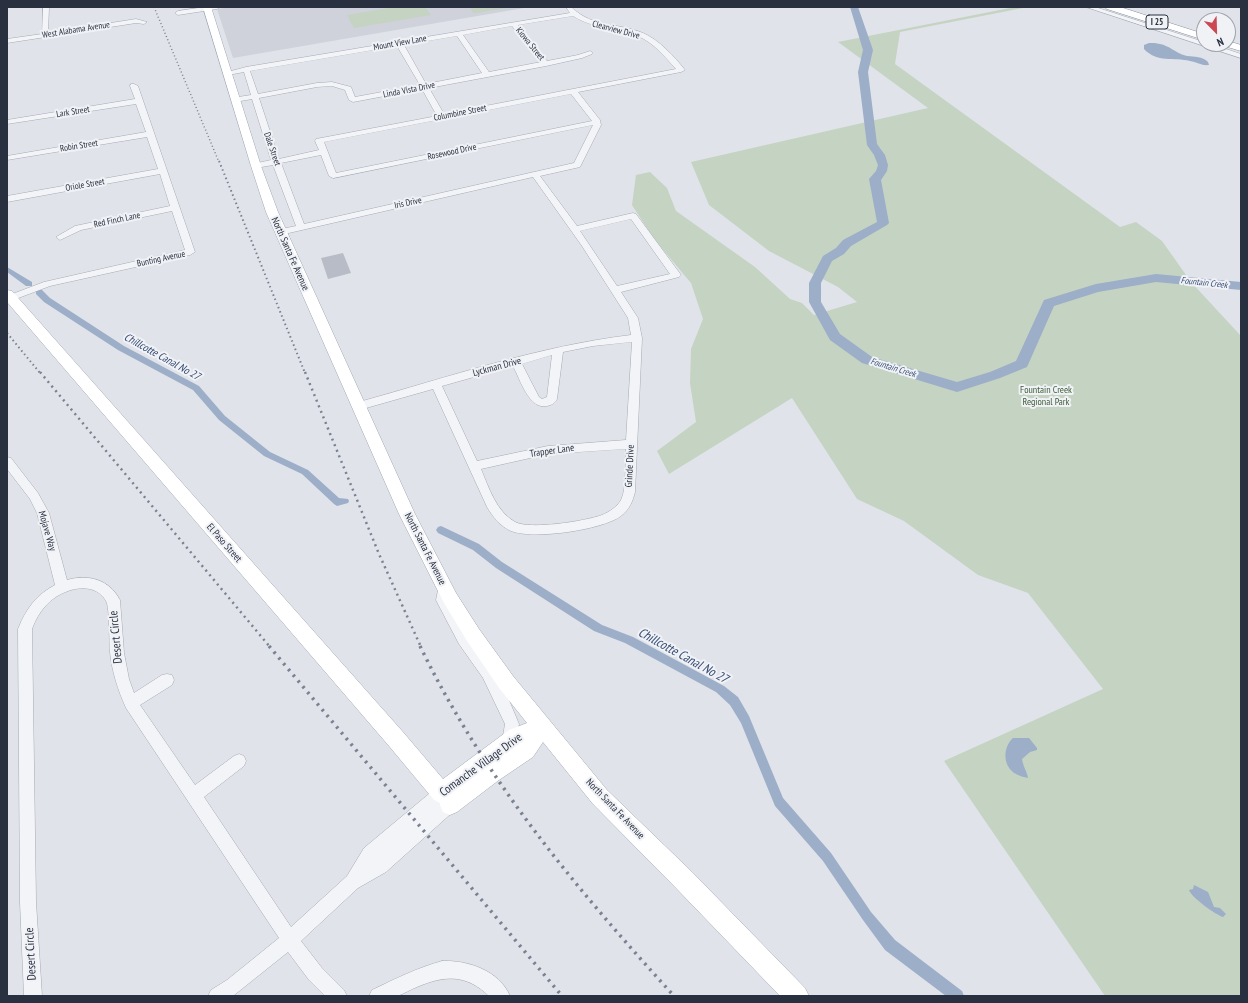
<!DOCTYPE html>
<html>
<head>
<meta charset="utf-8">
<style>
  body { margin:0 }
  #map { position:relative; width:1248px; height:1003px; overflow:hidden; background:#e0e3e9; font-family:"PT Sans Narrow",sans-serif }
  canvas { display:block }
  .frame { position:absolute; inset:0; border:8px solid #293040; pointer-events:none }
  .north { position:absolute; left:1196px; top:12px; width:40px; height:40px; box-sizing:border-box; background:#f0f2f6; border:1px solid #a0a4ad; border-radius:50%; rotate:157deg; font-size:11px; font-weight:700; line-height:16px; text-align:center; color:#293040 }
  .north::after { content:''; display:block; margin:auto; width:14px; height:18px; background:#ca4953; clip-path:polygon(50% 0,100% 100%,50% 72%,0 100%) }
</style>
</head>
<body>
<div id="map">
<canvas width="1248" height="1003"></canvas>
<div class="frame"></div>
<div class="north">N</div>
</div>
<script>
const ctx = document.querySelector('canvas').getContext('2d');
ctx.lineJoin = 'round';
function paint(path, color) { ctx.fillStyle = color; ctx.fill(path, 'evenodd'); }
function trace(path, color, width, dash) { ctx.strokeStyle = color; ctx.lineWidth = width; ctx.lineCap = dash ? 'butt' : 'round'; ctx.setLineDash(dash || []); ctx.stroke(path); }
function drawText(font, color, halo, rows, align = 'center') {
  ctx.font = font + ' "PT Sans Narrow",sans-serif'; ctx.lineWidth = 4; ctx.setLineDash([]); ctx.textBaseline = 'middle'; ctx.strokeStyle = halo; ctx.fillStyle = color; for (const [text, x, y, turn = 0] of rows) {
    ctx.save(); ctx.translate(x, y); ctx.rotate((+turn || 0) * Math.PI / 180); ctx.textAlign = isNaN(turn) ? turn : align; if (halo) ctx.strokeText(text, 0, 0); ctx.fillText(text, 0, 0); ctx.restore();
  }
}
const built = new Path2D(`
  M 230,7 L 530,7 L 233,58 L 217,9 Z`);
const green = new Path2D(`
  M 395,7 L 425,7 L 431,15 L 354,28 L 347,15 Z
  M 470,7 L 512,7 L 477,13 L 473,13 Z
  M 1015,7 L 1028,7 L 900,32 L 895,64 L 1120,227 L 1136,222 L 1162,241 L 1191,282 L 1241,336 L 1241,996 L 1105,996 L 944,761 L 1103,689 L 1028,593 L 978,575 L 904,521 L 857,499 L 792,398 L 669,474 L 657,451 L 696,422 L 690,383 L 691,349 L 703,319 L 691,283 L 654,239 L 632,205 L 636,175 L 650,172 L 667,188 L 676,211 L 755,267 L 790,299 L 802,303 L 814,315 L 857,302 L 838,287 L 769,251 L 709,205 L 691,162 L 928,108 L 838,42 Z`);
const water = new Path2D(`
  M 1149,43 C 1168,42 1172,52 1187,56 C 1195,57 1202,56 1208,62 L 1209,65 C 1202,66 1197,62 1190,61 C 1174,57 1157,63 1144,49 L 1144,45 Z
  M 1013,738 L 1029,738 L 1037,748 L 1037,750 L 1030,752 L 1022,759 C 1023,767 1027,771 1028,778 C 1024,777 1019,776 1016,774 C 1002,766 1003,747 1013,738 Z
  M 1194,885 L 1208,892 L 1214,907 L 1220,908 L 1226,914 L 1223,917 C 1216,915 1191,897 1189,890 L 1193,889 Z`);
const canal = new Path2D(`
  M 7,267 L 32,282 L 32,286 L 26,286 L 7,272 Z
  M 36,290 L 42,290 L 50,298 L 124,346 L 199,386 L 225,416 L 270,452 L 308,470 L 339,498 L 348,499 L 349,501 L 348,503 L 337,506 L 334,504 L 302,474 L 264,456 L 219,420 L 193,390 L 118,350 L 44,302 L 36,294 Z
  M 441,526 L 479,544 L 502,562 L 602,625 L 633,637 L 724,686 L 738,697 L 749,716 L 783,798 L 831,853 L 871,912 L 895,940 L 962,991 L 964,996 L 946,996 L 885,950 L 863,920 L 823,861 L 775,806 L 741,723 L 730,705 L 716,692 L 625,643 L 594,631 L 496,568 L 473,550 L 438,533 L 436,530 L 438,527 Z`);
const river = new Path2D(`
  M 850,7 L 858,7 L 873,50 L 868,72 L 877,144 L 885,155 L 888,165 L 887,171 L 881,180 L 889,223 L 887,225 L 851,246 L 844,254 L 832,261 L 821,283 L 821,302 L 840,334 L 872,357 L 957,382 L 990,372 L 1016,361 L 1044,300 L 1096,284 L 1156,274 L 1241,282 L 1241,290 L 1156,282 L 1098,292 L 1054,306 L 1027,367 L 1000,378 L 957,392 L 862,363 L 830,340 L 809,302 L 809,283 L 823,256 L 836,248 L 843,240 L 877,222 L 869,179 L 876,171 L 878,165 L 874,155 L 867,145 L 858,72 L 863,50 Z`);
const building = new Path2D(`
  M 343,253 L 351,273 L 328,279 L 321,258 Z`);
const minor = new Path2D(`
  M 43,7 L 49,7 L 48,33 L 136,19 L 147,22 L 144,24 L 136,23 L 7,43 L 7,39 L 42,34 Z
  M 205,7 L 220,7 L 217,9 L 178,15 L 175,13 L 178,11 Z
  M 566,7 L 571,7 C 595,29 616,22 643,33 C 659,40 674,56 685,70 L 681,72 L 578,92 L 600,120 L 601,125 L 580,167 L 540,176 L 577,226 L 633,213 L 636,214 L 681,275 L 679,277 L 621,292 L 638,318 L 642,338 L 635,492 C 633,501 629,510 621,516 C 602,530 533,540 511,531 C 500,526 493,517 487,507 L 433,389 L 359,410 L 355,409 L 354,406 L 355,403 L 359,402 C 449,377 539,346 631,335 L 628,318 L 582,246 L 533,177 L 280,235 L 277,234 L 276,232 L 277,230 L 296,226 L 273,165 L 256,168 L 252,166 L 253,164 L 271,160 L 252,99 L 235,102 L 231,100 L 232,98 L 251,95 L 244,72 L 228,75 L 224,73 L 246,67 L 570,13 ZM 573,16 C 595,30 617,26 638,36 C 654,43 665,57 676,69 L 444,114 L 429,88 L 546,66 L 582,58 L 592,54 L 593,53 L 590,51 L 578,55 L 547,61 L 518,25 ZM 512,26 L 541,62 L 489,72 L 463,35 ZM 457,36 L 482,73 L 426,84 L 404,45 ZM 397,46 L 420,85 L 355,97 L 351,87 L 332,82 L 317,83 L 258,94 L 250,71 ZM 332,86 L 345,90 L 349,100 L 353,102 L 422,89 L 437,116 L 316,139 L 315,141 L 319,150 L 279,159 L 259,98 L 317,87 ZM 571,94 L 592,121 L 336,173 L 324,142 ZM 593,125 L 574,163 L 304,224 L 281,163 L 321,155 L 329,176 L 333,178 ZM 631,219 L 670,274 L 617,286 L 580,231 ZM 632,342 L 626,440 L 548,446 L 477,461 L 442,386 L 513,366 C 520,379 529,410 547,406 C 552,405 555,403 557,399 L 563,352 L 593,346 ZM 552,355 L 547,397 L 542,399 L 539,397 L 522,364 ZM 626,449 C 625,462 627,488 621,500 C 617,507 609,512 602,515 C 586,521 530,530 515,522 C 496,511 489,488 481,469 L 548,454 Z
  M 1086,7 L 1095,7 L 1204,42 L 1204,44 L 1211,44 L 1241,54 L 1241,58 Z
  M 131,84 L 134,84 L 138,86 L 195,252 L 190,255 L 50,286 L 13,300 L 7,300 L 7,296 L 44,282 L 185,250 L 172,211 L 81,230 L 60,240 L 56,237 L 75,226 L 170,206 L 160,174 L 7,202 L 7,196 L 158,169 L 147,137 L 7,160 L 7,156 L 146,132 L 136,104 L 7,124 L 7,120 L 135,99 L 130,86 Z
  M 7,457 L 11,458 L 38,493 L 49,513 L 67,580 C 88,574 109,579 120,600 L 124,653 L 129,679 L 134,693 L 162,675 L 167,674 L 172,675 L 174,680 L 172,685 L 140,705 L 195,785 L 234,756 L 239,754 L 244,756 L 246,761 L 244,766 L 204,797 L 291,927 L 347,876 L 364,848 L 436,788 L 441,785 L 446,788 L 449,793 L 446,799 L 450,797 L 455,800 L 458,805 L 455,810 L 386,872 L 358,888 L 301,941 L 322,968 L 344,990 L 347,996 L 325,996 L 309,980 L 288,952 L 233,996 L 208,996 L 211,990 L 227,980 L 279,938 L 126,708 C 118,690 112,672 110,652 C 109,642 110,608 106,601 C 98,587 82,586 68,591 C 50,597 38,612 32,629 L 36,902 L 42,996 L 24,996 L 20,902 L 18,629 C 26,609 36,595 55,585 L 37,513 L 30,499 L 7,469 Z
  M 443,588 L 448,590 L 450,600 L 469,636 L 493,670 L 506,693 L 519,724 L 514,747 L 509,749 L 504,747 L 502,742 L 505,724 L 483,678 L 459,644 L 438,604 L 436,600 L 438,590 Z
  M 442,961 C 467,960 499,970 510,996 L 489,996 C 466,974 445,975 417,987 C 411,989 404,994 397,996 C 389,998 378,996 369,996 L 372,990 C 395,979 417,968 442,961 Z`);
const major = new Path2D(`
  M 203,7 L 211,7 L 261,166 L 278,212 L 415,514 L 456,593 L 479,629 L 513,676 L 607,790 L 692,872 L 805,988 L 809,996 L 780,996 L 676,888 L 593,804 L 543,742 L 533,757 L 499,780 L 457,812 L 450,815 L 443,812 L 440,805 L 440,803 L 434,800 L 389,746 L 7,302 L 7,290 L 12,291 L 403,732 L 443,779 L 509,730 L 527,723 L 499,688 L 467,641 L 444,603 L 399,514 L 266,212 L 251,166 Z`);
const highway = new Path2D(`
  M 1105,7 L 1120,7 L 1204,34 L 1204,40 L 1107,9 Z
  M 1228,41 L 1241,45 L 1241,51 L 1224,46 L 1223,44 L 1228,44 Z`);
const railFar3 = new Path2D(`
  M 154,7 L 219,162`);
const railFar2 = new Path2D(`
  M 219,161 L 305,373
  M 7,333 L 40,373`);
const railFar1 = new Path2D(`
  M 40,372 L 270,647
  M 305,372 L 379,554 L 421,647`);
const rail = new Path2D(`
  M 269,646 L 562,996
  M 420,646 C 485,780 575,887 674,996`);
const shields = [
  [1157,22,22]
];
const shieldNames = [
  ["I 25",1157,22]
];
const farStreetnames = [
  ["West Alabama Avenue",76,30,-9],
  ["Clearview Drive",616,30,15],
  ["Mount View Lane",400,43,-10],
  ["Kiowa Street",530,44,51],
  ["Linda Vista Drive",409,90,-11],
  ["Lark Street",73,112,-9],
  ["Columbine Street",460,113,-11],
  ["Robin Street",79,146,-9],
  ["Dale Street",272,149,71],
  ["Rosewood Drive",452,152,-12],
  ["Oriole Street",85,185,-10],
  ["Iris Drive",408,203,-12],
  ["Red Finch Lane",117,220,-12],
  ["Bunting Avenue",161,259,-12]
];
const farWaternames = [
  ["Fountain Creek",1204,283,6],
  ["Fountain Creek",893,368,17]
];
const streetNames = [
  ["North Santa Fe Avenue",290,254,66],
  ["Lyckman Drive",497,367,-15],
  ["Trapper Lane",552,451,-8],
  ["Grinde Drive",630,466,-87],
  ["Mojave Way",47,531,74],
  ["El Paso Street",224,543,49],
  ["North Santa Fe Avenue",425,549,63],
  ["North Santa Fe Avenue",615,809,46]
];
const parkNames = [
  ["Fountain Creek",1046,390],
  ["Regional Park",1046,402]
];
const waterNames = [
  ["Chillcotte Canal No 27",162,357,29]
];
const nearStreetnames = [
  ["Desert Circle",116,637,-95],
  ["Comanche Village Drive",481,765,-36],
  ["Desert Circle",31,954,-93]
];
const nearWaternames = [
  ["Chillcotte Canal No 27",683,656,29]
];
paint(built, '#cfd2db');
paint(green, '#c5d3c2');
paint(water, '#9caec8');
paint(canal, '#9caec8');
paint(river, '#9caec8');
paint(building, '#b8bcc6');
trace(minor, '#a5aab3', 1);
trace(major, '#a0a7b4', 1);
trace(highway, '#88909f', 1);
paint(minor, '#f3f4f7');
paint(major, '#fff');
paint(highway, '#fff');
trace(railFar3, '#7a8292', 1.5, [1, 2.5]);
trace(railFar2, '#7a8292', 2, [1.5, 3]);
trace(railFar1, '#7a8292', 2.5, [2, 4]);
trace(rail, '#7a8292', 3.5, [2.5, 5]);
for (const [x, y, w] of shields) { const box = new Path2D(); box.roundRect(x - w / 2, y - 7, w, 14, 3); ctx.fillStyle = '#f0f2f6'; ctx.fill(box); trace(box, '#293040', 1); }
drawText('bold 9px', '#293040', null, shieldNames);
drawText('9px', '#293040', '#f0f2f6', farStreetnames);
drawText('italic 9px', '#354c73', '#f0f2f6', farWaternames);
drawText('10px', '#293040', '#f0f2f6', streetNames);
drawText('10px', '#3b5b37', '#f0f2f6', parkNames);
drawText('italic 11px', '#354c73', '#f0f2f6', waterNames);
drawText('12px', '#293040', '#f0f2f6', nearStreetnames);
drawText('italic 13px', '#354c73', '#f0f2f6', nearWaternames);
</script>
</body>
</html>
